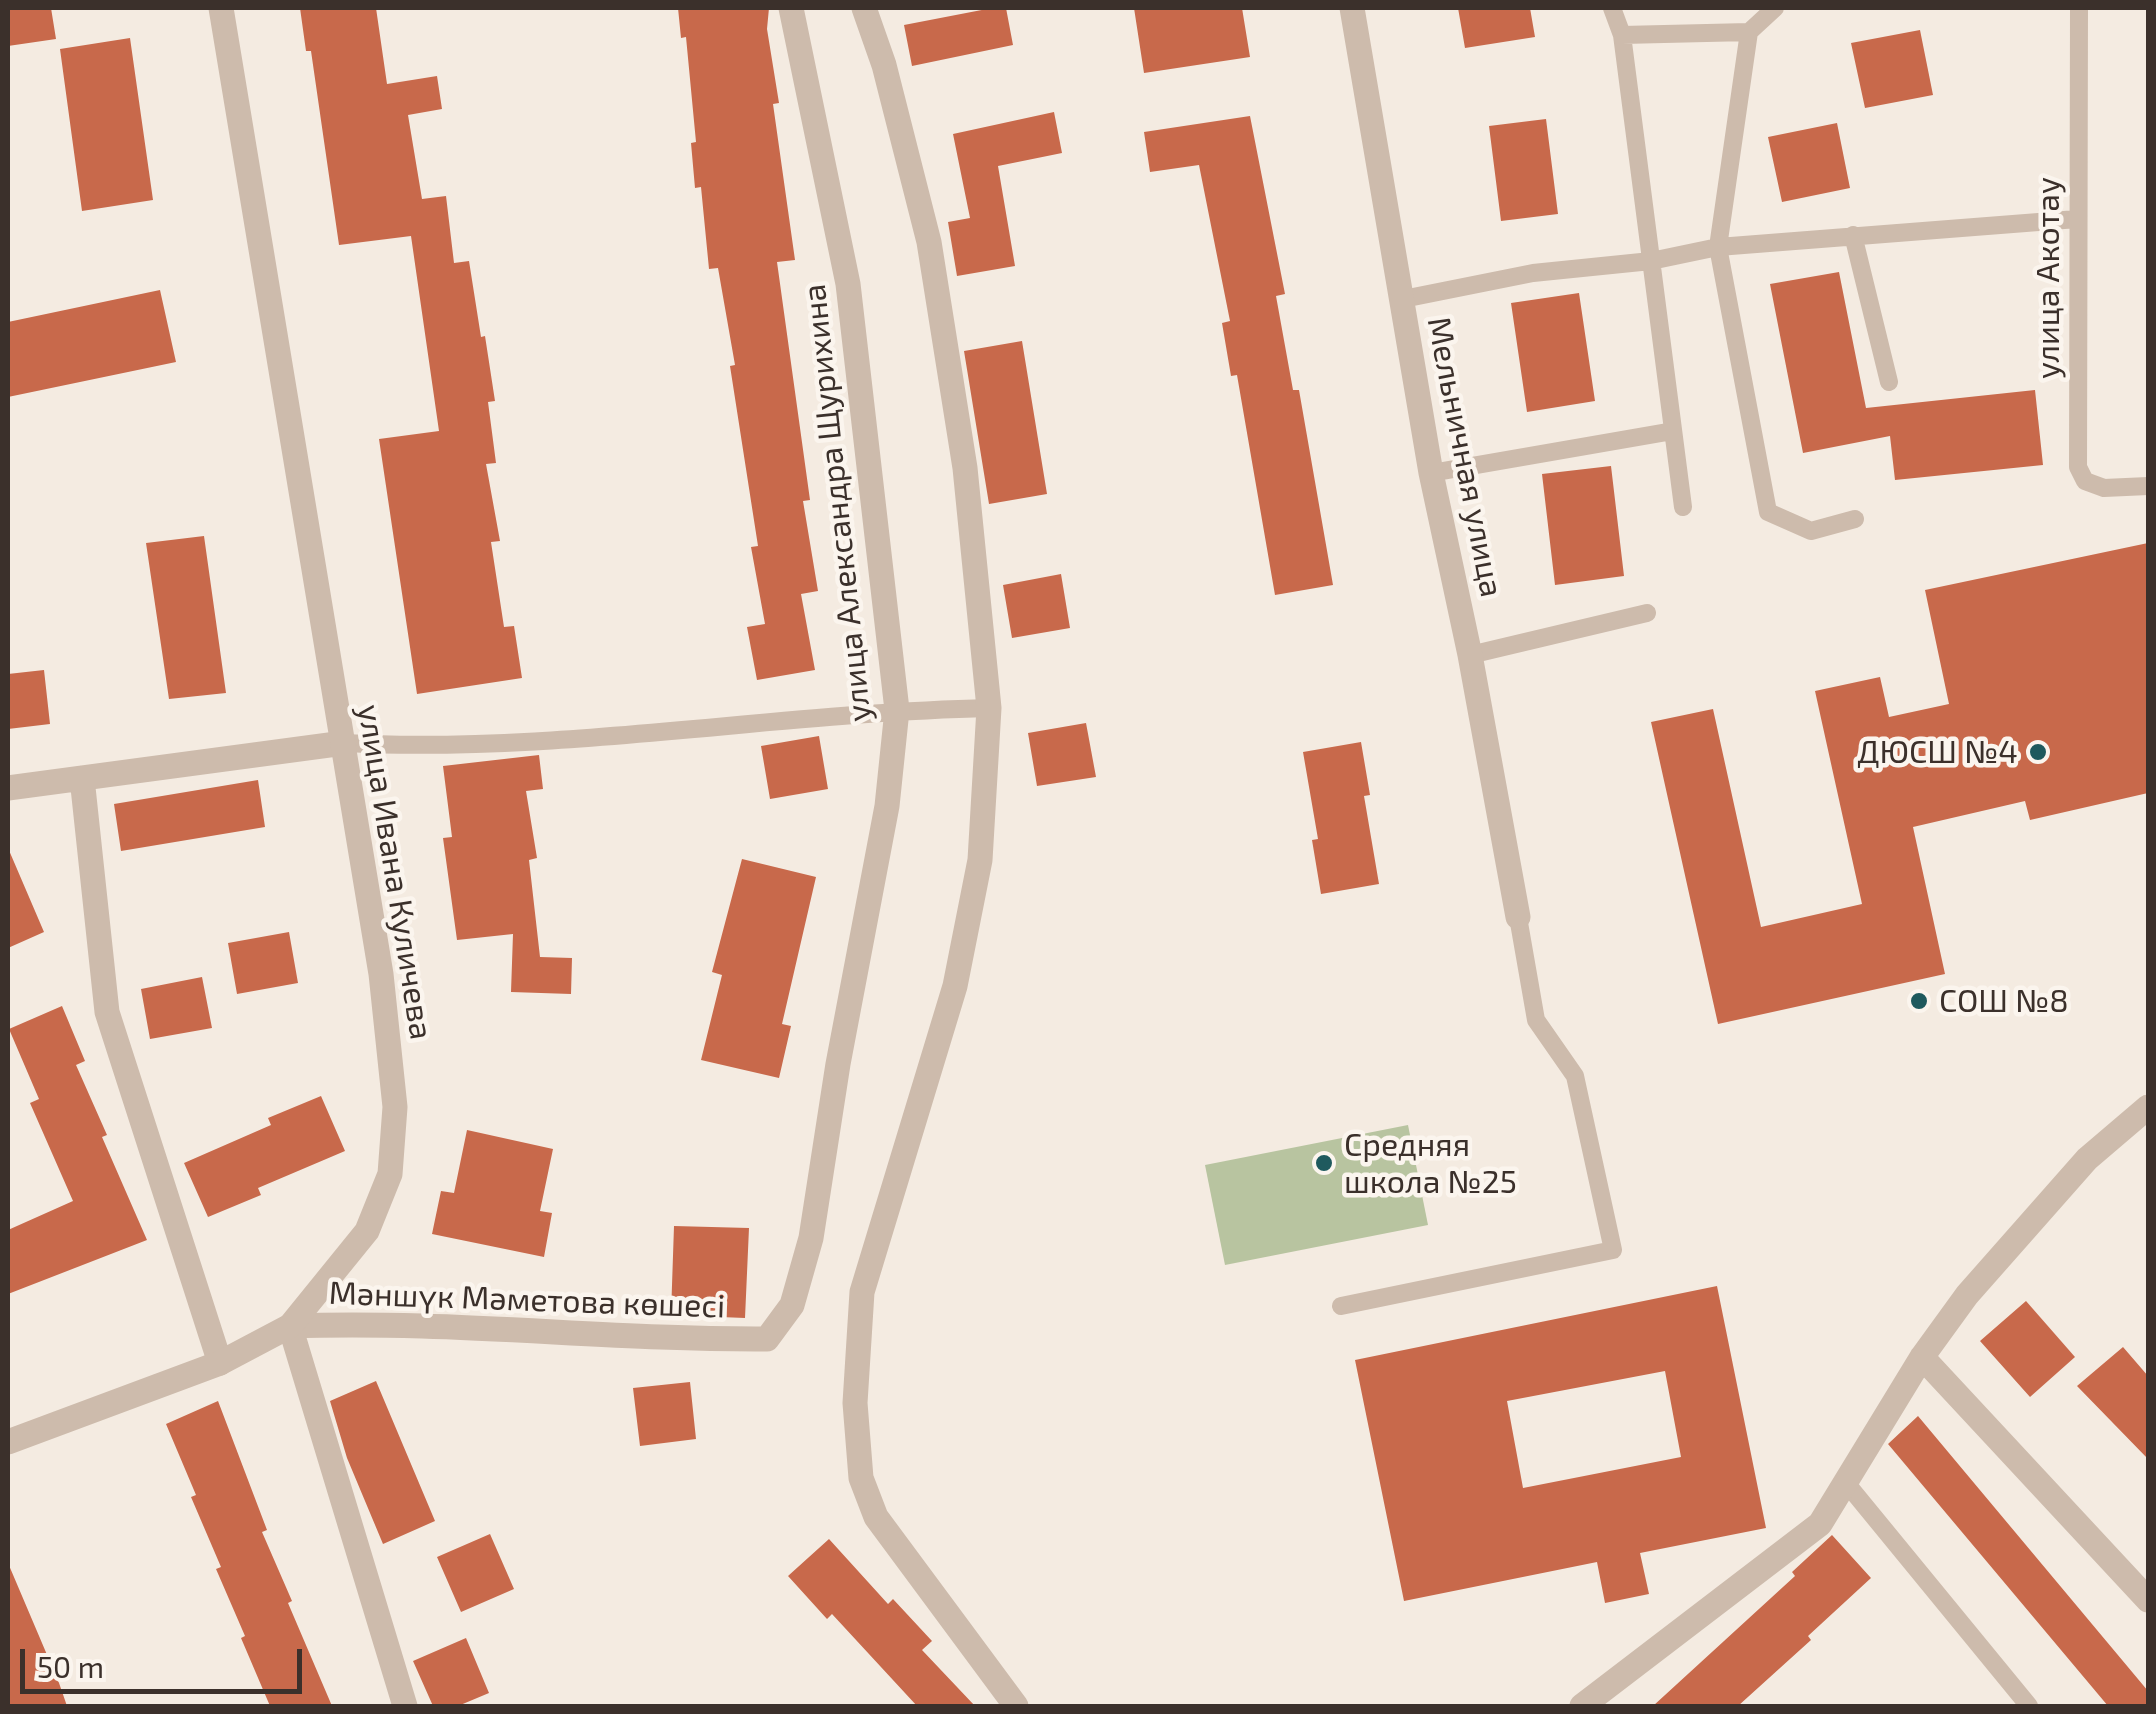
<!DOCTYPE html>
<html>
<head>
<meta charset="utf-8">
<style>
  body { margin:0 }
  #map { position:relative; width:2156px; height:1714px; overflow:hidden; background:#f4ebe1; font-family:"Exo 2",sans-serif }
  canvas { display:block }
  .frame { position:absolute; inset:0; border:10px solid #3b302b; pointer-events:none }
  .scale { position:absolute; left:20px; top:1649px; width:282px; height:45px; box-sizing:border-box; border:5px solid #3b302b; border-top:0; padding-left:12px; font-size:30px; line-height:35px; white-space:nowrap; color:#3b302b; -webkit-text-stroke:8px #fbf5ee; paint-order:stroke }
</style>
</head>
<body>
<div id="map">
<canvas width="2156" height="1714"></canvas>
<div class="frame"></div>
<div class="scale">50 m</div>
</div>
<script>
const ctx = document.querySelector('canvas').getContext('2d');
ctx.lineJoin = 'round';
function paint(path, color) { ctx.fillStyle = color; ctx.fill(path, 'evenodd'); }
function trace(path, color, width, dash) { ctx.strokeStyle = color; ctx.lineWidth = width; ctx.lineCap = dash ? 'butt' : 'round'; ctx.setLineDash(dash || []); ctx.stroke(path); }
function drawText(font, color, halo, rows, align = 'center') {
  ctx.font = font + ' "Exo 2",sans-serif'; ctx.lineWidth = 9; ctx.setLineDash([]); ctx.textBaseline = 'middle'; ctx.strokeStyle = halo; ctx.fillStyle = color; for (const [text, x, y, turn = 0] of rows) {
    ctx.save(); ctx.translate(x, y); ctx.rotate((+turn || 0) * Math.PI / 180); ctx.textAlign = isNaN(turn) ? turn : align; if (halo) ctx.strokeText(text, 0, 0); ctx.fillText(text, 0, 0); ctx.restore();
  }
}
const green = new Path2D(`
  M 1408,1125 L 1428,1225 L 1225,1265 L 1205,1165 Z`);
const building = new Path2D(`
  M 8,8 L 51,8 L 56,39 L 8,46 Z
  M 300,8 L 376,8 L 387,84 L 437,76 L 442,109 L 408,115 L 422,199 L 446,196 L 454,263 L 469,261 L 481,337 L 485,336 L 495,401 L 488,402 L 496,463 L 486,464 L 500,541 L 491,542 L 504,627 L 514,626 L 522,678 L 417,694 L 379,439 L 439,431 L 411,236 L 339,245 L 311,51 L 306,51 Z
  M 678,8 L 769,8 L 767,29 L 779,103 L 773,104 L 795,260 L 777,262 L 810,500 L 803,501 L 818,591 L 801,594 L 815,670 L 757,680 L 747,627 L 765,624 L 751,547 L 758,546 L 730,366 L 735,365 L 718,268 L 709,269 L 701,187 L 695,188 L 691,143 L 696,142 L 686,37 L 681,38 Z
  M 992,8 L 1006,8 L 1013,45 L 912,66 L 904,25 Z
  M 1134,8 L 1242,8 L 1250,57 L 1144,73 Z
  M 1458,8 L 1530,8 L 1535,37 L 1465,48 Z
  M 1920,30 L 1933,95 L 1865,108 L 1851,43 Z
  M 130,38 L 153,200 L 82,211 L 60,49 Z
  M 1054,112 L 1062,153 L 998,166 L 1015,266 L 957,276 L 948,222 L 970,218 L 953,134 Z
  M 1250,116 L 1285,294 L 1276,296 L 1293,390 L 1299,390 L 1333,585 L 1275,595 L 1237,375 L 1231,376 L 1222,323 L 1230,321 L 1199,165 L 1150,172 L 1144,132 Z
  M 1546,119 L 1558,214 L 1501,221 L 1489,126 Z
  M 1837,123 L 1850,188 L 1782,202 L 1768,137 Z
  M 1839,272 L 1866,408 L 2035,390 L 2043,465 L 1895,480 L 1890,436 L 1803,453 L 1770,284 Z
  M 160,290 L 176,362 L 8,397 L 8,322 Z
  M 1579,293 L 1595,401 L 1527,412 L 1511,303 Z
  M 1022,341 L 1047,494 L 989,504 L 964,351 Z
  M 1611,466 L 1624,576 L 1555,585 L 1542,474 Z
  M 204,536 L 226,693 L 169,699 L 146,543 Z
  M 2148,543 L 2148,793 L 2030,820 L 2025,801 L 1913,827 L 1945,974 L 1718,1024 L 1651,722 L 1713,709 L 1761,927 L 1862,904 L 1815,691 L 1880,677 L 1889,717 L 1949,704 L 1925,590 Z
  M 1061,574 L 1070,628 L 1012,638 L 1003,585 Z
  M 44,670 L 50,724 L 8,729 L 8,674 Z
  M 1086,723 L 1096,777 L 1037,786 L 1028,733 Z
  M 819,736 L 828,789 L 770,799 L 761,746 Z
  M 1361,742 L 1370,795 L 1364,796 L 1379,884 L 1321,894 L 1312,840 L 1318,839 L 1303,752 Z
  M 539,755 L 543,789 L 526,791 L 537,858 L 529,860 L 540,957 L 572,958 L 571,994 L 511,992 L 513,934 L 457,940 L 443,838 L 452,837 L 443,766 Z
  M 258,780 L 265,827 L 121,851 L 114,804 Z
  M 8,848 L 44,932 L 8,948 Z
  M 742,859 L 816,877 L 782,1024 L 791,1026 L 779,1078 L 701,1060 L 722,975 L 712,972 Z
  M 289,932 L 298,983 L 237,994 L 228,943 Z
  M 202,977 L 212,1028 L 150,1039 L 141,989 Z
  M 62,1006 L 85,1061 L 76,1065 L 107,1135 L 102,1137 L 147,1240 L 8,1294 L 8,1230 L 73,1201 L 30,1103 L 39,1099 L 9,1029 Z
  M 321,1096 L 345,1151 L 258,1188 L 261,1195 L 208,1217 L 184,1163 L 271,1125 L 268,1118 Z
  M 467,1130 L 553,1149 L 540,1211 L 552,1213 L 544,1257 L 432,1234 L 441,1191 L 454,1193 Z
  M 674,1226 L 749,1228 L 745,1318 L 671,1315 Z
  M 1717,1286 L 1766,1528 L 1640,1553 L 1649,1594 L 1605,1603 L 1597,1562 L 1404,1601 L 1355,1360 ZM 1665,1371 L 1681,1457 L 1523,1488 L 1507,1401 Z
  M 2026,1301 L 2075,1357 L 2030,1397 L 1980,1341 Z
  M 2123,1347 L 2148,1376 L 2148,1459 L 2077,1386 Z
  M 376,1381 L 435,1521 L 383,1544 L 347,1458 L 330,1401 Z
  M 690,1382 L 696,1439 L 640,1446 L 633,1388 Z
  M 218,1401 L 267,1530 L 262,1532 L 292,1601 L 288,1603 L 332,1706 L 270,1706 L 241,1638 L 245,1636 L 216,1569 L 221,1567 L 191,1497 L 196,1495 L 166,1424 Z
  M 1918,1416 L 2148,1691 L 2148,1706 L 2108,1706 L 1888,1444 Z
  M 490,1534 L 514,1589 L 461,1612 L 437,1557 Z
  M 1832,1535 L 1871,1578 L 1808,1636 L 1811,1640 L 1738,1706 L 1653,1706 L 1795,1576 L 1792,1572 Z
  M 829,1539 L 888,1604 L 893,1599 L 932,1641 L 922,1650 L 975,1706 L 917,1706 L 832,1614 L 827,1619 L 788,1576 Z
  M 8,1563 L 59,1683 L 67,1706 L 8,1706 Z
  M 466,1638 L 489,1693 L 458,1706 L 433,1706 L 413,1661 Z`);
const service = new Path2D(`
  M 1612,8 L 1622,35 L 1683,507
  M 2079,8 L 2078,467 L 2085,481 L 2104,488 L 2148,486
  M 1749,32 L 1718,247 L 1768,512 L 1811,531 L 1855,519
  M 1622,35 L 1749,32 L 1775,8
  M 1853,235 L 1889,382
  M 1403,299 L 1533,273 L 1651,261 L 1718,247 L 2077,219
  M 1431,473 L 1673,431
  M 1470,655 L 1647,613
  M 344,743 C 560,754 773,713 989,708
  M 1341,1306 L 1613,1250 L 1575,1076 L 1536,1020 L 1518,917
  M 1847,1484 L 2029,1706`);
const minor = new Path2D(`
  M 864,8 L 884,65 L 929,242 L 965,468 L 989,708 L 980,860 L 955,986 L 862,1292 L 855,1403 L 861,1478 L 876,1517 L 1016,1706
  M 1352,8 L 1431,473 L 1470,655 L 1518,917
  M 82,778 L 107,1012 L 220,1363
  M 8,788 L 344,743
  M 1922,1357 L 2148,1600
  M 405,1706 L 290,1326 C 449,1320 608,1340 767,1339 L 792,1305 L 811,1238 L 838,1064 L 887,806 L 897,710 L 848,284 L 791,8
  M 1582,1706 L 1820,1524 L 1922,1357 L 1967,1295 L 2087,1159 L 2148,1107`);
const tertiary = new Path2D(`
  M 8,1442 L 220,1363 L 290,1326 L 367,1231 L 390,1174 L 395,1107 L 381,974 L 221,8`);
const markers = [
  [2038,752,10,"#1f5a5e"],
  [1919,1001,10,"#1f5a5e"],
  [1324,1163,10,"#1f5a5e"]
];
const streetNames = [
  ["улица Акотау",2048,278,-90],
  ["Мельничная улица",1465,457,79],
  ["улица Александра Щурихина",837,503,-96],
  ["улица Ивана Куличева",395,872,81],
  ["Мәншүк Мәметова көшесі",527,1300,2]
];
const poiNames = [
  ["ДЮСШ №4",2018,752,"right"],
  ["СОШ №8",1939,1001],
  ["Средняя",1344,1145],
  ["школа №25",1344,1182]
];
paint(green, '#b8c4a0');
paint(building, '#c8694b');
trace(service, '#cdbbac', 18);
trace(minor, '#cdbbac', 25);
trace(tertiary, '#cdbbac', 25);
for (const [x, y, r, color] of markers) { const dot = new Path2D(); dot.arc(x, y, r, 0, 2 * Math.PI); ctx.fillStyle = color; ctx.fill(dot); trace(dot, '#fbf5ee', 4); }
drawText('32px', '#3b302b', '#fbf5ee', streetNames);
drawText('32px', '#3b302b', '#fbf5ee', poiNames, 'left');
</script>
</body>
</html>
